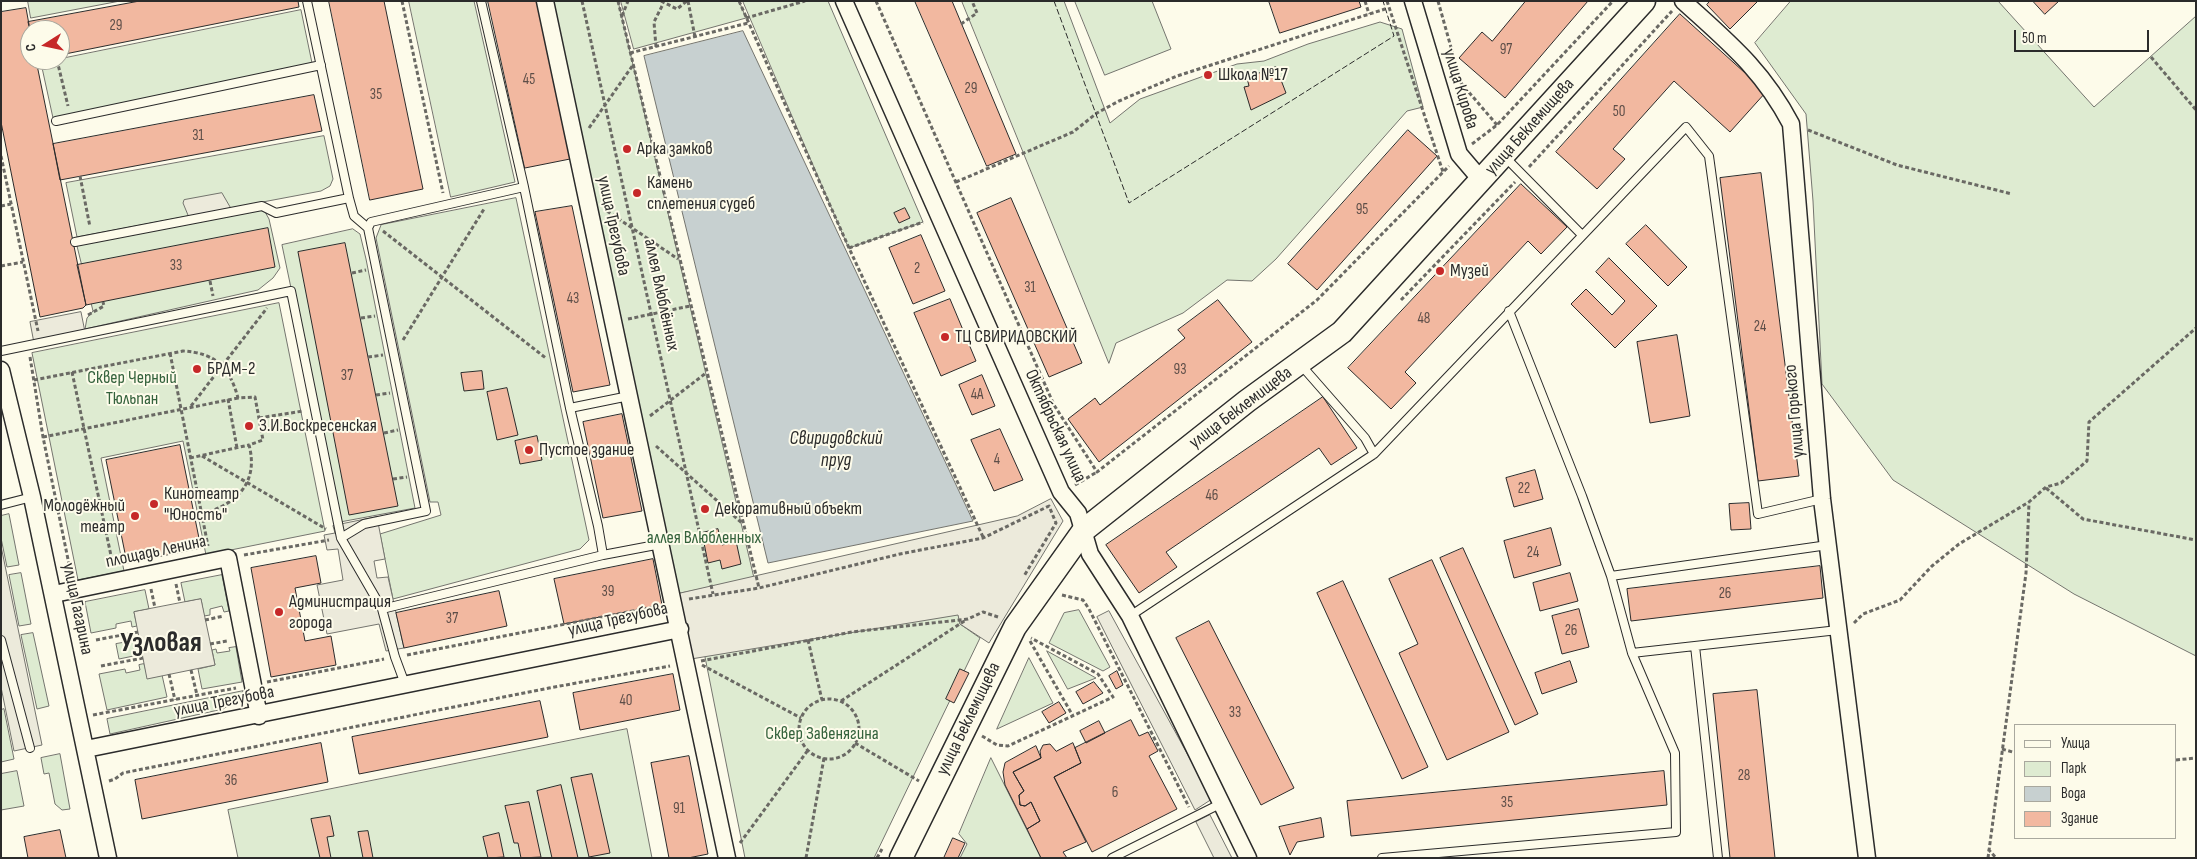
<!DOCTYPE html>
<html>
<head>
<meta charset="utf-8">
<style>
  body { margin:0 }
  #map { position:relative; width:2197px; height:859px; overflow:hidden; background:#fdfbea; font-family:"Sofia Sans Condensed",sans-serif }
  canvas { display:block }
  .frame { position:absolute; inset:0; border:2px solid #2b2b2b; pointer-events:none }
  .legend { position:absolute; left:2014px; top:724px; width:162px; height:115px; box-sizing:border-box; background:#fdfbea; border:1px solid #a9a89e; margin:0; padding:6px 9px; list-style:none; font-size:15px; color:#2b2b2b }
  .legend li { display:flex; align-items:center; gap:10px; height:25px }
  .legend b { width:25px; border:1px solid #a9a89e }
  .north { position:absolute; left:20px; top:20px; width:50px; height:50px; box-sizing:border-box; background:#fdfbea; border:1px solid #a9a89e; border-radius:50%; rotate:260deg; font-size:14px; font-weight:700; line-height:20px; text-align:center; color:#2b2b2b }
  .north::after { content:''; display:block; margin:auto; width:18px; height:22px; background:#c62828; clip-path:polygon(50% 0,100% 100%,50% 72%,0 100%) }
  .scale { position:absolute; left:2014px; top:30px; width:135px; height:22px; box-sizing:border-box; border:2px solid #2b2b2b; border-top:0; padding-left:6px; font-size:15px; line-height:18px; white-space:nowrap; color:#2b2b2b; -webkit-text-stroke:4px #fdfbea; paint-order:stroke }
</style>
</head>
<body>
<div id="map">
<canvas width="2197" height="859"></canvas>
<div class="frame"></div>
<ul class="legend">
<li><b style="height:6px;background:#fdfbea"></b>Улица</li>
<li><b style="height:14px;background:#deebd1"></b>Парк</li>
<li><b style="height:14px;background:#c7d0d0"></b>Вода</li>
<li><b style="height:14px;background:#f2b8a0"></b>Здание</li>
</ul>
<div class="north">С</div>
<div class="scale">50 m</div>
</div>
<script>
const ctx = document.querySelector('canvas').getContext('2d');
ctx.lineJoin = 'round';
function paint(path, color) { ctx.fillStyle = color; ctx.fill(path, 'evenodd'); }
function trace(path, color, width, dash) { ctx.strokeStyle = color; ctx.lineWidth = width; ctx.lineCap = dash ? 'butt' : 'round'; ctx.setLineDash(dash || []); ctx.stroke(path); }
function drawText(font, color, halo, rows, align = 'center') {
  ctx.font = font + ' "Sofia Sans Condensed",sans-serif'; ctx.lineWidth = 4; ctx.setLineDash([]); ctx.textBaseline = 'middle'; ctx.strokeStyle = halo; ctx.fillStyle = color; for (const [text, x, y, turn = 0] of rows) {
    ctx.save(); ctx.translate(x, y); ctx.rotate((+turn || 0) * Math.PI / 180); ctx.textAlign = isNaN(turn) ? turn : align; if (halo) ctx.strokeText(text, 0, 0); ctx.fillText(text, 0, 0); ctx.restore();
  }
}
const green = new Path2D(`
  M 28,1 L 120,1 L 31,18 Z
  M 409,1 L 474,1 L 515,182 L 451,197 Z
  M 550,1 L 618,1 L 754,578 L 676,594 Z
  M 621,1 L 739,1 L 746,18 L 634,49 Z
  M 743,1 L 828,1 L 923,222 L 849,248 Z
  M 962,1 L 1064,1 L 1110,123 L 1140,99 L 1237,64 L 1264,61 L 1308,44 L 1380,22 L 1402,29 L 1423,107 L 1407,111 L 1276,259 L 1252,281 L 1227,280 L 1183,313 L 1116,343 L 1109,363 Z
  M 1075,1 L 1152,1 L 1171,49 L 1105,75 Z
  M 1791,1 L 1998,1 L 2094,107 L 2196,16 L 2196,656 L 2074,594 L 1893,480 L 1822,384 L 1813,201 L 1806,114 L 1755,43 Z
  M 301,10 L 312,63 L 53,118 L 41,63 Z
  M 324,136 L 333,179 L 330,186 L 321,191 L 77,237 L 66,183 Z
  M 516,198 L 589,540 L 580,549 L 393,599 L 380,534 L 441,515 L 438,502 L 430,502 L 376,238 L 381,225 Z
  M 264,210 L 269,219 L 280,268 L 273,278 L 258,290 L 85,329 L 87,318 L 93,311 L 77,246 Z
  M 353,229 L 360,234 L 366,259 L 415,508 L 340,522 L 282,245 Z
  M 279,303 L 325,531 L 206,555 L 183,441 L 101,458 L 124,571 L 78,580 L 32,353 Z
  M 9,514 L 19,565 L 7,567 L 1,538 L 1,516 Z
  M 21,573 L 31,624 L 19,626 L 9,575 Z
  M 222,575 L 229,611 L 224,612 L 222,606 L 210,609 L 210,615 L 204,616 L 201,599 L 185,602 L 181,583 Z
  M 145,590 L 149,609 L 134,612 L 137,626 L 132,627 L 131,621 L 116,624 L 116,628 L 91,633 L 85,602 Z
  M 1079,610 L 1110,667 L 1103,671 L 1049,643 L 1064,613 Z
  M 958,611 L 960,624 L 980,638 L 874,858 L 745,858 L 704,652 Z
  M 33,633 L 49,706 L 37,709 L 21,635 Z
  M 140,640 L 143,654 L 119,659 L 116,644 Z
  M 236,647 L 242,682 L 202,689 L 198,669 L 215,665 L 212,650 L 216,649 L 217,653 L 230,651 L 229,648 Z
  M 1047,651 L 1096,678 L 1068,689 Z
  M 1029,658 L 1053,703 L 997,729 Z
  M 144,664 L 148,678 L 162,675 L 167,697 L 107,710 L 99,674 L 125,669 L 126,673 L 140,670 L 139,665 Z
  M 243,691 L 239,699 L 223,709 L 110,734 L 107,719 Z
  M 4,709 L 14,759 L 1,762 L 1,710 Z
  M 627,729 L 652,858 L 238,858 L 228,810 Z
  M 60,754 L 70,809 L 62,810 L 55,804 L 49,773 L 44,774 L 41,758 Z
  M 991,758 L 1041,858 L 960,858 L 967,844 L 959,834 Z
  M 17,771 L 24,806 L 1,810 L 1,774 Z`);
const parking = new Path2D(`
  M 222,193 L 233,212 L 190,220 L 183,203 L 184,200 Z
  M 81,312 L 85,332 L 34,343 L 30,322 Z
  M 1051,499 L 1063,521 L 989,643 L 960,624 L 958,615 L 691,659 L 676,594 L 1017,516 Z
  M 377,517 L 385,559 L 374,561 L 377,578 L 388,577 L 404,648 L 386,651 L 379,624 L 327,634 L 317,585 L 343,580 L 338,549 L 327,550 L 324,535 L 335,533 L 333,526 Z
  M 1,546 L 42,745 L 14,751 L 1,687 Z
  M 201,599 L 215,665 L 147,679 L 134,612 Z
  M 1109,611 L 1212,799 L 1195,810 L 1097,617 Z
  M 1210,815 L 1232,858 L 1214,858 L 1196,822 Z`);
const water = new Path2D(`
  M 743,31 L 973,521 L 768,563 L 644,56 Z`);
const building = new Path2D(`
  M 140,1 L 298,1 L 299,7 L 60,55 L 60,30 L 30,30 L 28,22 Z
  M 329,1 L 384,1 L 423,189 L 370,200 Z
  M 488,1 L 537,1 L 570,159 L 525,168 Z
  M 915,1 L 952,1 L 1016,154 L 987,166 Z
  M 1269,1 L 1359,1 L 1361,7 L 1280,33 Z
  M 1526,1 L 1588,1 L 1505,98 L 1459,58 L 1482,32 L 1492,41 Z
  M 1710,1 L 1758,1 L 1730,29 L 1707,5 Z
  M 2033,1 L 2059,1 L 2045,14 Z
  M 26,8 L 30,30 L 30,60 L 36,60 L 86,305 L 83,308 L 40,317 L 1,122 L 1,12 Z
  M 1680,14 L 1766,92 L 1730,132 L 1674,81 L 1613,149 L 1625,159 L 1597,189 L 1556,152 Z
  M 1276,67 L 1286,93 L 1251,110 L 1244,87 L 1249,86 L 1247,78 Z
  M 314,95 L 322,131 L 60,180 L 53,144 Z
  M 1408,130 L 1437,156 L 1317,290 L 1288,264 Z
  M 1761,173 L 1799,476 L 1758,481 L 1720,178 Z
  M 1521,184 L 1567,227 L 1541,254 L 1528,241 L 1405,372 L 1416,383 L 1391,409 L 1348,368 Z
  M 1011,198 L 1082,363 L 1049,377 L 977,213 Z
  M 572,206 L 610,385 L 573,392 L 535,212 Z
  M 905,208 L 910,218 L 899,223 L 894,213 Z
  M 1646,225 L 1687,267 L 1668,286 L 1626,244 Z
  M 268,228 L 275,267 L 86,305 L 77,265 Z
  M 921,235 L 945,291 L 913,304 L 889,248 Z
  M 345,243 L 398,506 L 349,515 L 298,252 Z
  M 1609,258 L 1657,306 L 1615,348 L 1571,304 L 1586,289 L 1612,315 L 1625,301 L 1596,272 Z
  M 950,299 L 976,361 L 941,376 L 914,313 Z
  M 1218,300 L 1252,342 L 1099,462 L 1068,419 L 1095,398 L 1100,405 L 1185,338 L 1178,330 Z
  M 1677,335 L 1690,416 L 1650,423 L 1637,342 Z
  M 482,371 L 484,389 L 464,391 L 461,373 Z
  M 982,375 L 995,406 L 972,415 L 959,385 Z
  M 507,388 L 518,435 L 497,440 L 487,392 Z
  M 1323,397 L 1357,448 L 1331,465 L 1319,448 L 1166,552 L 1177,567 L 1139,593 L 1106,545 Z
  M 622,414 L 642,511 L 603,518 L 583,422 Z
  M 1000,429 L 1023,480 L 994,491 L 971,440 Z
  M 537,436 L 542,460 L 520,464 L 515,441 Z
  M 180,445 L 201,548 L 127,563 L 106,460 Z
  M 1535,470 L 1543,499 L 1514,507 L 1506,478 Z
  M 1749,503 L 1751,529 L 1731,530 L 1729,504 Z
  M 1551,528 L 1561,565 L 1514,578 L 1504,541 Z
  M 718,529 L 722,545 L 736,541 L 741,564 L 722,569 L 720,560 L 708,563 L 702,533 Z
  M 1463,548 L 1538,714 L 1515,725 L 1440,558 Z
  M 316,556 L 321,583 L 295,588 L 305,641 L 331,636 L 336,665 L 271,677 L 251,568 Z
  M 653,559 L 662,605 L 564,624 L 554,579 Z
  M 1432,560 L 1509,732 L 1447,760 L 1399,653 L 1418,644 L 1389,579 Z
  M 1820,566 L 1823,598 L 1631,621 L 1627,589 Z
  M 1570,573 L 1578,601 L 1540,611 L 1533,583 Z
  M 1343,581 L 1428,767 L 1402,779 L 1317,593 Z
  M 499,591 L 507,626 L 404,648 L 396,613 Z
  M 1579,609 L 1589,647 L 1562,654 L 1552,616 Z
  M 1209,621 L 1294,788 L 1261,805 L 1176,638 Z
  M 1570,661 L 1577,682 L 1542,694 L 1535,673 Z
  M 960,669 L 969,673 L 954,703 L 946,699 Z
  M 1117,671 L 1123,685 L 1116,689 L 1109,676 Z
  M 673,674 L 680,710 L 580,730 L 573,693 Z
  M 1094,682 L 1103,693 L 1083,704 L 1076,692 Z
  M 1757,690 L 1775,858 L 1730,858 L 1713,694 Z
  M 540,701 L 548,737 L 359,774 L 352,737 Z
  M 1059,702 L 1066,713 L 1049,723 L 1042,712 Z
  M 1131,720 L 1139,736 L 1148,732 L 1158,751 L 1149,756 L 1177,809 L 1092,852 L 1054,777 L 1081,763 L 1075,748 Z
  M 1099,721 L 1105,733 L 1086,743 L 1080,731 Z
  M 321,743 L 328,782 L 142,819 L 135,780 Z
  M 1073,743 L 1081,763 L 1054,777 L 1086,842 L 1063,852 L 1067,858 L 1041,858 L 1027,829 L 1040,821 L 1031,802 L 1025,806 L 1020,805 L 1019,795 L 1024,791 L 1013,772 L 1041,758 L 1040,751 L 1043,745 L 1050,744 L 1056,751 Z
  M 1036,746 L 1041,758 L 1013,772 L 1024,791 L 1019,795 L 1020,805 L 1025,806 L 1031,802 L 1040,821 L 1027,829 L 1005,785 L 1003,772 L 1005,763 Z
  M 689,756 L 708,854 L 688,858 L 669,858 L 651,763 Z
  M 1664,771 L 1667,805 L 1351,836 L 1347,801 Z
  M 592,774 L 610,853 L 589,857 L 571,778 Z
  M 561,785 L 578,858 L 552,858 L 537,791 Z
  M 529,802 L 541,857 L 521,858 L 518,843 L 514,843 L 505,806 Z
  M 330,816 L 334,836 L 327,837 L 331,858 L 320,858 L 311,819 Z
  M 1321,818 L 1324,837 L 1297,842 L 1290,855 L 1279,827 Z
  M 60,830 L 66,858 L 28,858 L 24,837 Z
  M 368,831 L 373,858 L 363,858 L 358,832 Z
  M 499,833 L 504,857 L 488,858 L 483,837 Z
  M 953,838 L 965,843 L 958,858 L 944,858 Z`);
const path = new Path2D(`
  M 402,1 L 443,193
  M 582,1 L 713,594
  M 618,1 L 759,588
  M 661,1 L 677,9 L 687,1
  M 688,1 L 695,37
  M 739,1 L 849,248 L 983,537
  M 876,1 L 1054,405 L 1097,472 L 1317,300 L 1449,166
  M 1365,1 L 1369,14
  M 1387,1 L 1443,172
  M 1438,1 L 1461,83 L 1497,125
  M 622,16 L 628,1
  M 746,18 L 805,1
  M 961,24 L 977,13 L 972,1
  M 656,47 L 654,22 L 663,4
  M 630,53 L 748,23
  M 2151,57 L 2196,110
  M 57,60 L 68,106
  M 589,128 L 633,65
  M 1808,130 L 1897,165 L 2012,194
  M 1472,144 L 1497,125 L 1613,1
  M 1,156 L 38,331
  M 1529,167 L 1672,11
  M 80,176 L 90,227
  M 956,182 L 1073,132 L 1097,113 L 1119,101 L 1177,76 L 1385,9
  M 1,206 L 11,204
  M 607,211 L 678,259
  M 383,231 L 547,359
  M 849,248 L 923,222
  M 1,266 L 23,262
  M 352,273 L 366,270
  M 210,281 L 213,296
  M 1401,300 L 1515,182
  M 88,315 L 104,306 L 103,302
  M 361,318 L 375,316
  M 628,319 L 690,306
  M 403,340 L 484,209
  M 170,353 L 208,546
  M 30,357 L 43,437 L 71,574
  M 368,357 L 383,355
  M 72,372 L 113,565
  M 34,380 L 183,351 C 216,353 230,368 238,398 L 255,397 L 263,440 L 249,445 C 259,482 237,505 201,514
  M 376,395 L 390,393
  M 228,399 L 237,448
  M 191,406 L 267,308
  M 650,416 L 706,373
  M 259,418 L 303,411
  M 384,433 L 398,430
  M 43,437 L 238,398
  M 656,446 L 743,524
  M 202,456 L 326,529
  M 190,458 L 249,445
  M 393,479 L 407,477
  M 1075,485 L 1097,472
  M 2046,488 L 2083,519 L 2196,540
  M 244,555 L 329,540
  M 176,584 L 180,603
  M 151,589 L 155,608
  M 1062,595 L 1083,600 L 1089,609 L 1189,807
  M 689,599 L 759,588 L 900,554 L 983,538 L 1049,506 L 1056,523 L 1024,576
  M 205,620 L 224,616
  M 1854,623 L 1863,614 L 1900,600 L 1932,566 L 1959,544 L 2029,502 L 2046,487 L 2061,483 L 2087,461 L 2089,422 L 2196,328
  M 96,640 L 138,632
  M 808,640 L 822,700
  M 1030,641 L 1073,716
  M 210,644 L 227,641
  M 407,655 L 658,606
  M 701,661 L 852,632 L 968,619 L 983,612 L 998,617
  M 702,665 L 801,718
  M 101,666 L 143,658
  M 191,670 L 197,695
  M 169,674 L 175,700
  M 267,682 L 384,659
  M799 729a30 30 0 1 1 60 0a30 30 0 1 1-60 0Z
  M 841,701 L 966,620
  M 93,715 L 236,688
  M 982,736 L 997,745 L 1008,746 L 1113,697 L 1098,674 L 1031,638
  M 855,743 L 919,781
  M 2002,749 L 2016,753
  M 2176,760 L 2196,758
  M 109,781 L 115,779 L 123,773 L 549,688 L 670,666
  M 740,843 L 808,750
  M 1988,849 L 1996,858
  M 806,858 L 824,758
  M 877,858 L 882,849
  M 1988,858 L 2026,573 L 2029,503`);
const lane = new Path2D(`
  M 307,1 L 349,198 L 354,216 L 368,228 L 371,222 L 524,187 L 481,1
  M 56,121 L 321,65
  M 1504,156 L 1582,235
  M 524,187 L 570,408 L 629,396
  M 75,242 L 262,206 L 276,213 L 349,198
  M 1,351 L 291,291 L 341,538 L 382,609 L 395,657 L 405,684
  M 570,408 L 598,526 L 603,555
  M 1374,454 L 1686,127 L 1709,156 L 1758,514 L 1822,499
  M 1,505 L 32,497
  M 341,538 L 364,524 L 426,511 L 368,228
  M 1611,576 L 1828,545
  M 382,609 L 603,555 L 661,544
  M 1130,616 L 1374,454 L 1365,438 L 1301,365
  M 1,640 L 30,748
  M 1695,646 L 1718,858
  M 1632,653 L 1838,630
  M 1112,858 L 1222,803
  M 1382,858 L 1676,832 L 1675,753 L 1632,653 L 1611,576 L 1582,496 L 1509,311`);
const street = new Path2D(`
  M 545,1 L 727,858
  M 844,1 L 1061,492 L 1078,513 L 1090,554 L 1130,616 L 1248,858
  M 1413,1 L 1459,154 L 1482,181
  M 1683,1 C 1728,42 1762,69 1791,124 L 1822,499 L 1867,858
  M 1,370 L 32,497 L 108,858
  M 54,594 L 228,558 L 259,716
  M 86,749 L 680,629`);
const secondary = new Path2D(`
  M 901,858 L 1015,627 L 1084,530 L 1247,401 L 1342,332 L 1644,1`);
const fence = new Path2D(`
  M 1054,1 L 1129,203 L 1394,36 L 1383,1`);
const markers = [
  [1208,75,5,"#c62828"],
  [627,149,5,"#c62828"],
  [637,193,5,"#c62828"],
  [1440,271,5,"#c62828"],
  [945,337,5,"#c62828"],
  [197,369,5,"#c62828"],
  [249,426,5,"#c62828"],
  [529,450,5,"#c62828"],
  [154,504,5,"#c62828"],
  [705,509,5,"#c62828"],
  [135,516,5,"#c62828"],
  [279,612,5,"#c62828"]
];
const numberNames = [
  ["29",116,26],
  ["97",1506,50],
  ["45",529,80],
  ["29",971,89],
  ["35",376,95],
  ["50",1619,112],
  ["31",198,136],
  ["95",1362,210],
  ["33",176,266],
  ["2",917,269],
  ["31",1030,288],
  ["43",573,299],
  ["48",1424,319],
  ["24",1760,327],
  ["93",1180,370],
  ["37",347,376],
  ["4А",977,395],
  ["4",997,460],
  ["22",1524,489],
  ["46",1212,496],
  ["24",1533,553],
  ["39",608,592],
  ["26",1725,594],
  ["37",452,619],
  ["26",1571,631],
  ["40",626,701],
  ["33",1235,713],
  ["28",1744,776],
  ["36",231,781],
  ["6",1115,793],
  ["35",1507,803],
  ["91",679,809]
];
const poiNames = [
  ["Школа №17",1218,75],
  ["Арка замков",637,149],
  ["Камень",647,183],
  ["сплетения судеб",647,204],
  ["Музей",1450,271],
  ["ТЦ СВИРИДОВСКИЙ",955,337],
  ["БРДМ-2",207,369],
  ["З.И.Воскресенская",259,426],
  ["Пустое здание",539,450],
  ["Кинотеатр",164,494],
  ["\"Юность\"",164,515],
  ["Молодёжный",125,506,"right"],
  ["театр",125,527,"right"],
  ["Декоративный объект",715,509],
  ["Администрация",289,602],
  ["города",289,623]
];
const streetNames = [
  ["улица Кирова",1460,89,73],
  ["улица Беклемищева",1530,127,-48],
  ["улица Трегубова",613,226,78],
  ["аллея Влюблённых",661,295,78],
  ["улица Беклемищева",1241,408,-37],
  ["улица Горького",1795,411,-95],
  ["Октябрьская улица",1055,426,65],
  ["площадь Ленина",156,552,-12],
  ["улица Гагарина",77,609,78],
  ["улица Трегубова",618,620,-13],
  ["улица Трегубова",224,702,-11],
  ["улица Беклемищева",969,719,-64]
];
const parkNames = [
  ["Сквер Черный",132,378],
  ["Тюльпан",132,399],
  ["аллея Влюбленных",704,538],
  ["Сквер Завенягина",822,734]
];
const waterNames = [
  ["Свиридовский",836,439],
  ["пруд",836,461]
];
const townNames = [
  ["Узловая",161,644]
];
paint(green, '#deebd1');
trace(green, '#74746e', 1);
paint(parking, '#eceadb');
trace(parking, '#74746e', 1);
paint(water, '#c7d0d0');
trace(water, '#74746e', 1);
paint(building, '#f2b8a0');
trace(building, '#2b2b2b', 1);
trace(lane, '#2b2b2b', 10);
trace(street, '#2b2b2b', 19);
trace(secondary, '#2b2b2b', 25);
trace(path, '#6a6964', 3, [4, 2.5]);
trace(lane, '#fdfbea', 8);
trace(street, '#fdfbea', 16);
trace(secondary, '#fdfbea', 22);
trace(fence, '#2b2b2b', 1, [6, 2.5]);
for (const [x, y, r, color] of markers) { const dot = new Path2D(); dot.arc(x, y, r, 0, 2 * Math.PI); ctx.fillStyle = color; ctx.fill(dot); trace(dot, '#fdfbea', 2); }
drawText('15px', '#5d4e48', null, numberNames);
drawText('18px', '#2b2b2b', '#fdfbea', poiNames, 'left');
drawText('18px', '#2b2b2b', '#fdfbea', streetNames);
drawText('18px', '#34623c', '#fdfbea', parkNames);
drawText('italic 19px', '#2b2b2b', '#fdfbea', waterNames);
drawText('bold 28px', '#2b2b2b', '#fdfbea', townNames);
</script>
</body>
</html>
